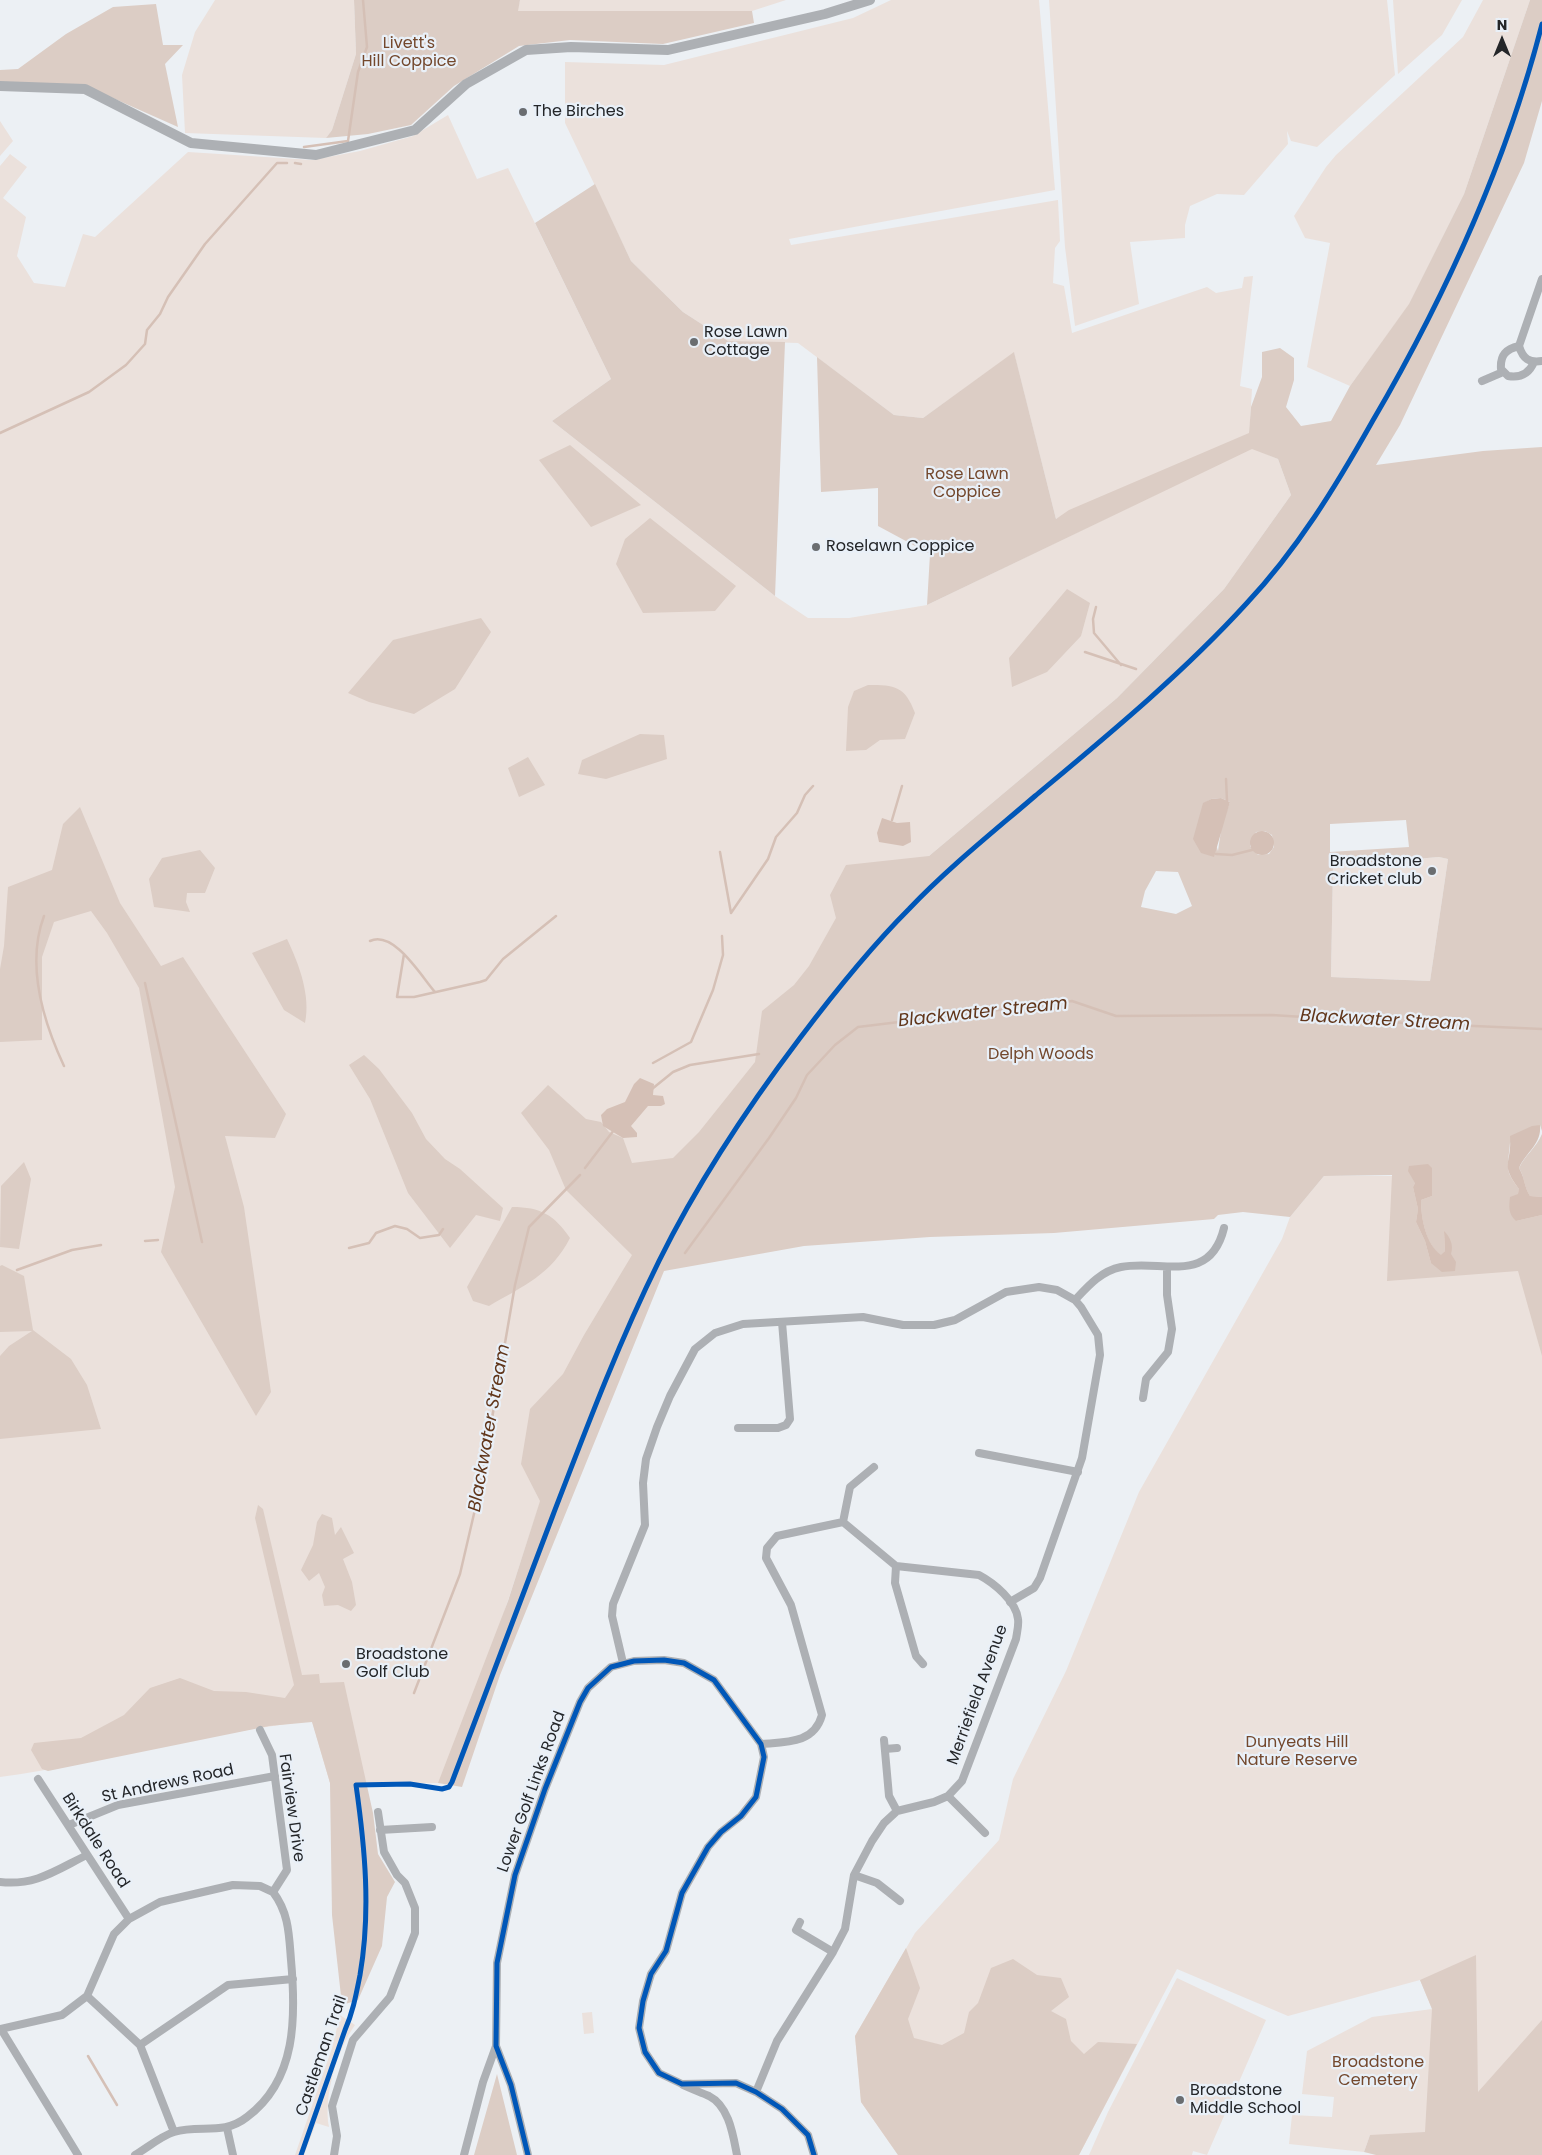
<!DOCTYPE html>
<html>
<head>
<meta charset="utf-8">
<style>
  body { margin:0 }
  #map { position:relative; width:1542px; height:2155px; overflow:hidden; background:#ecf0f4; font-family:Poppins,sans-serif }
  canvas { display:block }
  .north { position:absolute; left:1477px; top:15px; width:50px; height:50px; -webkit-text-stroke:4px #e9f0f8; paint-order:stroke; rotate:0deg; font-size:14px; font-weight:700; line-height:20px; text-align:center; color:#242629 }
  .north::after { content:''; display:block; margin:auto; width:18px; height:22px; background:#242629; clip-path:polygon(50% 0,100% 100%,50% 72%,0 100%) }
</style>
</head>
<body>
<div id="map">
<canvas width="1542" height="2155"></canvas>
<div class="north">N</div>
</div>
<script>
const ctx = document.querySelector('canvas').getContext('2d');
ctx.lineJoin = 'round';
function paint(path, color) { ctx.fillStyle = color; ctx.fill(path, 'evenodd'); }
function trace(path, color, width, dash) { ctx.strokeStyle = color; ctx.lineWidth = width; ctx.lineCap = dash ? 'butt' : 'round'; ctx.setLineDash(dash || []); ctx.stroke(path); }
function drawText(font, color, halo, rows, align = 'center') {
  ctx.font = font + ' Poppins,sans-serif'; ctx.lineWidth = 4.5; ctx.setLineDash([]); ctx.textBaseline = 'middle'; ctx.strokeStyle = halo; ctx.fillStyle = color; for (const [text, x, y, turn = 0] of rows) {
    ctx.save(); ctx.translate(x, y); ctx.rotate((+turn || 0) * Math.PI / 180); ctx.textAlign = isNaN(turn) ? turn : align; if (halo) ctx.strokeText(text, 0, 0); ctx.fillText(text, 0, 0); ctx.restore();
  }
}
const green = new Path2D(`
  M 215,0 L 354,0 L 356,54 L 332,130 L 326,138 L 185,133 L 182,75 L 195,32 Z
  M 520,0 L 786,0 L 752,11 L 517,11 Z
  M 891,0 L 1039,0 L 1055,190 L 789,239 L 791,245 L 1058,200 L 1060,241 L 1055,248 L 1053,283 L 1064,286 L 1072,333 L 1207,287 L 1216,293 L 1242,288 L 1244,277 L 1253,276 L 1240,386 L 1252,389 L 1249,440 L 1056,519 L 1014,353 L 923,418 L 894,415 L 798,343 L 728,341 L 683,312 L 631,261 L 565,123 L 565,62 L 664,65 L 853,18 Z
  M 1049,0 L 1387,0 L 1395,75 L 1317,147 L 1291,141 L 1287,131 L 1288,144 L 1244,195 L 1217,194 L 1190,206 L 1185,225 L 1185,238 L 1130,242 L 1139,304 L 1075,326 L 1065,247 Z
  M 1393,0 L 1462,0 L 1442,35 L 1398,74 Z
  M 1483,0 L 1530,0 L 1464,194 L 1409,305 L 1350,386 L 1307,367 L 1330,243 L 1305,238 L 1294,216 L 1326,167 L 1336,155 L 1463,37 Z
  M 448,115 L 477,179 L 508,168 L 611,379 L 552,421 L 775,596 L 808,618 L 849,618 L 927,605 L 1252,448 L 1278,459 L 1291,495 L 1224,589 L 1117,698 L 929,856 L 826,984 L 557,1451 L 448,1783 L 330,1783 L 312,1721 C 207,1732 105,1763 0,1777 L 0,166 L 10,154 L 27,167 L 3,198 L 26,217 L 17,256 L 34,283 L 65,287 L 83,234 L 95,237 L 188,152 L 312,160 L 360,151 L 413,136 Z
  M 0,121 L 13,141 L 0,156 Z
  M 1439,857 L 1448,859 L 1430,981 L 1331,977 L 1333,866 Z
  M 1324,1176 L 1542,1176 L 1542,2155 L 1370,2135 L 1364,2152 L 1289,2144 L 1292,2115 L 1332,2117 L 1334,2097 L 1302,2094 L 1307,2051 L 1372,2017 L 1432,2009 L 1420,1980 L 1288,2016 L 1177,1969 L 1079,2155 L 898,2155 L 861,2102 L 855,2036 L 915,1933 L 999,1840 L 1013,1779 L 1066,1671 L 1139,1492 L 1282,1239 L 1290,1217 Z
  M 1177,1978 L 1266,2020 L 1207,2155 L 1193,2151 L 1192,2155 L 1089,2155 L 1108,2112 Z
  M 592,2012 L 594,2033 L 584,2034 L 582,2013 Z
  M 340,2015 L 355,2025 C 337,2050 323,2097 329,2127 L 316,2123 L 304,2155 L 295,2155 L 332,2048 Z`);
const forest = new Path2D(`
  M 354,0 L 520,0 L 518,11 L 752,11 L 754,23 L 663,44 L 570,40 L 519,46 L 454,86 L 411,125 L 368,134 L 326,138 L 332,130 L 356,54 Z
  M 1530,0 L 1542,0 L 1542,101 L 1524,163 L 1400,425 L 1376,465 L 1483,451 L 1542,447 L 1542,1131 L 1540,1125 L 1510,1143 C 1508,1167 1504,1170 1519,1189 L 1516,1221 L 1542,1215 L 1542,1356 L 1518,1271 L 1387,1281 L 1392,1175 L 1324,1176 L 1290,1217 L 1243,1212 L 1218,1215 L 1214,1219 L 1054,1233 L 930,1237 L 804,1246 L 664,1271 L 500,1675 L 462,1787 L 438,1783 L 508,1601 L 540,1501 L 521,1464 L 530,1409 L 563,1374 L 584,1335 L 632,1255 L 566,1190 L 549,1150 L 521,1113 L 548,1085 L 586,1119 L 601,1122 L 609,1132 L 623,1138 L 632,1163 L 673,1158 L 699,1132 L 755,1062 L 762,1011 L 794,985 L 809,966 L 836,918 L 830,895 L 846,865 L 929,856 L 1117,698 L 1224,589 L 1291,495 L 1278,459 L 1252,449 L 927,605 L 930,554 L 878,526 L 878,488 L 821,492 L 817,357 L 894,415 L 923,418 L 1014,352 L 1056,519 L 1069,510 L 1249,433 L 1251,407 L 1262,377 L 1262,352 L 1280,348 L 1294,358 L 1294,380 L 1286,407 L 1301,426 L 1331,421 L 1350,386 L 1409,304 L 1464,194 ZM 1221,798 L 1230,802 L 1222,824 L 1218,851 L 1203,804 L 1211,799 ZM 1406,820 L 1409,847 L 1330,852 L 1330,824 ZM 1265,831 L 1272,835 L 1274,847 L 1269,854 L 1258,855 L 1250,846 L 1256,832 ZM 1439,857 L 1448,859 L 1430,981 L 1331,977 L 1333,866 ZM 1156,871 L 1178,872 L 1192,906 L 1176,914 L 1141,907 L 1145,891 ZM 1432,1168 L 1432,1196 L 1421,1200 C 1421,1219 1426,1244 1441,1256 L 1445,1251 L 1444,1232 L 1451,1254 L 1431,1263 L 1425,1241 L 1416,1222 L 1418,1209 L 1413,1187 L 1415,1183 Z
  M 156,4 L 163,45 L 183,45 L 165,64 L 178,127 L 88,87 L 0,82 L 0,70 L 18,69 L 66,34 L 113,7 Z
  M 595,184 L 631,261 L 683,312 L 728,341 L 785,342 L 775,596 L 552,421 L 611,379 L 535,223 Z
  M 570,445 L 641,505 L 591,527 L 539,460 Z
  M 650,518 L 736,586 L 715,611 L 643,613 L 616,564 L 625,539 Z
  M 1067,589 L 1090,603 L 1081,636 L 1047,672 L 1012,687 L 1009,658 Z
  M 481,618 L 491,632 L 455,689 L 414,714 L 369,702 L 348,693 L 393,640 Z
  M 868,685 C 895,685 905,686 915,713 L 905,739 L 880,740 L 866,750 L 846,751 L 848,707 L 854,691 Z
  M 640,734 L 664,735 L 667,759 L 606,779 L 578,774 L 582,760 Z
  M 528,757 L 545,785 L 519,797 L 508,768 Z
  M 80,807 L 120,903 L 161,966 L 183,957 L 286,1114 L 275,1138 L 225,1136 L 244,1207 L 271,1392 L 256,1416 L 161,1252 L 175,1187 L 139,988 L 107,933 L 91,911 L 54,922 L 42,957 L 42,1040 L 0,1042 L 0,969 L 4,946 L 8,887 L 52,870 L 63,824 Z
  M 200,850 L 215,868 L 205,893 L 187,893 L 186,902 L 190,912 L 154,907 L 149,879 L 162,858 Z
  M 287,939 C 299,964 311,996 305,1023 L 284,1010 L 252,953 Z
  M 364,1055 L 379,1069 L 412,1113 L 426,1139 L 445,1159 L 460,1169 L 503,1208 L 500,1221 L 476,1215 L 450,1248 L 408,1193 L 370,1099 L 349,1065 Z
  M 1542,1134 L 1542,1197 L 1530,1196 C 1524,1187 1525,1178 1519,1168 C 1525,1155 1536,1148 1542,1134 Z
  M 24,1162 L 31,1179 L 19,1249 L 0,1247 L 1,1186 Z
  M 512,1207 C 541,1207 554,1215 570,1238 C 551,1275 523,1286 489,1306 L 473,1301 L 467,1287 Z
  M 2,1265 L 24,1276 L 33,1330 L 71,1359 L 87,1385 L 101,1429 L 0,1439 L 0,1356 L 9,1346 L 32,1331 L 0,1332 L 0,1266 Z
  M 258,1505 L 263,1509 L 302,1675 L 319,1674 L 320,1683 L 344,1682 L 373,1813 L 378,1854 L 395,1882 L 387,1897 L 382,1946 L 358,2000 L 342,2005 L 332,1915 L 330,1783 L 312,1722 L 269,1726 L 48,1771 L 42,1769 L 31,1750 L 34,1743 L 81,1738 L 124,1715 L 150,1688 L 180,1678 L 214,1691 L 246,1692 L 285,1698 L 294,1685 L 255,1518 Z
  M 322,1514 L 332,1518 L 335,1535 L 341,1527 L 354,1553 L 343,1559 L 352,1582 L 356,1605 L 351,1611 L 338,1605 L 324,1606 L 322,1595 L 325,1587 L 319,1573 L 309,1581 L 301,1570 L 313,1545 L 317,1522 Z
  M 906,1948 L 920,1988 L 908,2019 L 914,2038 L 942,2045 L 964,2033 L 969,2012 L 978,2003 L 991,1968 L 1013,1959 L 1037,1975 L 1061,1978 L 1069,1997 L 1051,2011 L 1066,2019 L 1071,2041 L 1084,2054 L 1098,2042 L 1137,2044 L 1079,2155 L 898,2155 L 861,2102 L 855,2036 Z
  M 1476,1955 L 1478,2092 L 1542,2020 L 1542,2155 L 1376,2155 L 1364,2152 L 1370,2135 L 1425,2132 L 1432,2009 L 1420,1980 Z
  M 497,2074 L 517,2155 L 474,2155 Z`);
const water = new Path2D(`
  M 1221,798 L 1230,802 L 1214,857 L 1201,853 L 1193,839 L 1203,803 L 1211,799 Z
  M 882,818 L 897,823 L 910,822 L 911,842 L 903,846 L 879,842 L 877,833 Z
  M1250 843a12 12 0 1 1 24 0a12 12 0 1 1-24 0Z
  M 1325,1012 L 1335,1015 L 1341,1020 L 1332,1023 L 1315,1020 L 1317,1016 Z
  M 640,1078 L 654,1084 L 653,1095 L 663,1096 L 665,1104 L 661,1106 L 648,1106 L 631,1126 L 637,1133 L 637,1137 L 623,1138 L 603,1126 L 601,1115 L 607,1109 L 625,1102 L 634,1084 Z
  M 1540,1125 C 1542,1144 1526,1152 1519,1168 C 1525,1178 1524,1187 1530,1196 L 1542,1197 L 1542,1215 L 1516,1221 C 1508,1214 1509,1206 1510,1197 L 1518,1194 L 1519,1189 C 1499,1162 1512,1166 1510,1136 L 1532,1126 Z
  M 1428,1164 L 1432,1168 L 1432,1196 L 1421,1200 C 1421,1219 1426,1244 1441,1255 L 1445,1251 L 1444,1231 C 1450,1237 1454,1245 1451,1254 L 1456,1262 L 1455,1271 L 1442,1272 L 1431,1263 L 1425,1241 L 1416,1222 L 1418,1209 L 1413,1187 L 1415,1183 L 1408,1171 L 1409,1166 Z`);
const stream = new Path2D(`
  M 304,147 L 348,141 L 358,72 L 367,47 L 363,0
  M 295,163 L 301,164
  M 0,433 L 89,392 L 126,365 L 145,344 L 147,330 L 160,314 L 168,297 L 205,244 L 277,163 L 287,163
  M 1096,607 L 1093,619 L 1094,633 L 1121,665
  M 1085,652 L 1136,669
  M 1226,779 L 1227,801
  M 892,820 L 902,786
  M 720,852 L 731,913
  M 1216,854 L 1232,855 L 1252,850
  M 731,913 L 768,859 L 776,837 L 797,813 L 805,795 L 813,786
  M 44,916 C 26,964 43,1021 64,1066
  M 370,941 C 394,930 421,976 435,992
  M 404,954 L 397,997 L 414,997 L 480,982 L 486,980 L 503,959 L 556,916
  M 145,983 L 202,1242
  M 1339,1020 L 1542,1029
  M 653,1063 L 691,1042 L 713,990 L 723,955 L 722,936
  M 652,1089 L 673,1072 L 690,1065 L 759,1054
  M 585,1168 L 614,1130
  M 145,1241 L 158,1240
  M 349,1248 L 369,1243 L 376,1233 L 395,1226 L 407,1229 L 420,1238 L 439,1235 L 443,1229
  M 685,1253 L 769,1138 L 796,1098 L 807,1075 L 835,1045 L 858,1027 L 1072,1001 L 1116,1016 L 1272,1015 L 1319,1018
  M 17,1270 L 72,1250 L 101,1245
  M 414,1693 L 460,1574 L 480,1488 L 515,1285 L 529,1227 L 580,1175
  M 88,2056 L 117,2105`);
const minor = new Path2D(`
  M 1519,346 L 1542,279
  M 1534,362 C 1529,374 1520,378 1508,376 L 1501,369 C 1500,355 1506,349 1519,346 C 1523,359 1529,363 1542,361
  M 1482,381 L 1503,372
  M 1075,1300 C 1088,1286 1101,1271 1121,1267 C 1161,1259 1210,1286 1224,1228
  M 1143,1398 L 1146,1379 L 1168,1352 L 1172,1329 L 1167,1295 L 1167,1268
  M 738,1428 L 778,1428 L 786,1425 L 790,1419 L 782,1322
  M 979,1453 L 1078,1472
  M 843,1522 L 850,1487 L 874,1467
  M 896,1566 L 895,1583 L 916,1656 L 923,1664
  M 623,1663 L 612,1616 L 613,1604 L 645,1525 L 643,1483 L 646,1459 L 657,1427 L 670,1396 L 695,1349 L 715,1333 L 743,1324 L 863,1317 L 903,1325 L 934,1325 L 955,1320 L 1006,1292 L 1039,1287 L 1057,1290 L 1075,1300 L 1081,1307 L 1098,1335 L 1100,1355 L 1082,1458 L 1040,1578 L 1034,1588 L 1010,1602
  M 884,1740 L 889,1796 L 897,1811
  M 885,1749 L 897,1748
  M 38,1779 L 129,1919
  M 948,1796 L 985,1833
  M 69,1825 L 118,1805 L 275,1776
  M 380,1830 L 432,1827
  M 854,1875 L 877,1883 L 900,1901
  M 0,1882 C 36,1886 56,1870 87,1855
  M 800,1922 L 796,1930 L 833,1952
  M 87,1996 L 140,2045 L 174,2132
  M 0,2029 L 62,2015 L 87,1996 L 114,1934 L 129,1919 L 160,1902 L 233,1885 L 260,1886 L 273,1892
  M 1,2029 L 78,2155
  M 140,2045 L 228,1985 L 293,1979
  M 683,2085 C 691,2089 700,2092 709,2096 C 729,2106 733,2135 737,2155
  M 756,2092 L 777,2041 L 833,1952 L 845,1929 L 854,1875 L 872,1841 L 884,1823 L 897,1811 L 934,1802 L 948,1796 L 962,1781 L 1016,1639 C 1017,1632 1019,1625 1018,1619 C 1016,1601 994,1583 979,1575 L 896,1566 L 843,1522 L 777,1536 L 767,1548 L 766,1558 L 791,1605 L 822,1715 C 814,1744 786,1742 761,1744
  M 227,2128 L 233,2155
  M 135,2155 C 147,2148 161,2136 174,2132 C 200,2124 223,2136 247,2117 C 297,2080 296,2016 291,1960 C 289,1935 289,1913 273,1892 L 287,1870 L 272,1755 L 260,1730
  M 334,2155 L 337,2136 L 332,2106 L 353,2040 L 390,1997 L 415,1933 L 415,1908 L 405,1883 L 397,1875 L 384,1852 L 378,1812
  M 464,2155 L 483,2082 L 496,2046
  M 528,2155 L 511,2085 L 496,2046 L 497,1963 L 515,1875 L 545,1789 L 580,1702 L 588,1688 L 611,1667 L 634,1661 L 664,1660 L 684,1663 L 714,1680 L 761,1744 L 764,1757 L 756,1797 L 741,1816 L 721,1832 L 708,1847 L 682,1893 L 666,1951 L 651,1974 L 643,2001 L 639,2028 L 645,2052 L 659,2073 L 682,2084 L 736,2083 L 756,2092 L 782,2109 L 808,2135 L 814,2155`);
const tertiary = new Path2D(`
  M 0,86 L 85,89 L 191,143 L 316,155 L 415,130 L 466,84 L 526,50 L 571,47 L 668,50 L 825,14 L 870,0`);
const cycleway = new Path2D(`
  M 301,2155 L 345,2030 C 353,2012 356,1995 360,1975 C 371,1911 365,1848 356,1785 L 410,1784 L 442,1789 L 449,1787 L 452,1782 C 486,1693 519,1604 553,1515 C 586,1429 618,1344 659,1261 C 698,1182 747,1108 800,1038 C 834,993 869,949 909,909 C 948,868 992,833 1035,796 C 1108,735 1182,674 1246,604 C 1297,550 1336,486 1372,422 C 1445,297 1506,164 1542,24
  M 528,2155 L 511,2085 L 496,2046 L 497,1963 L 515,1875 L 545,1789 L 580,1702 L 588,1688 L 611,1667 L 634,1661 L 664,1660 L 684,1663 L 714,1680 L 761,1744 L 764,1757 L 756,1797 L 741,1816 L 721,1832 L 708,1847 L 682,1893 L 666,1951 L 651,1974 L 643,2001 L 639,2028 L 645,2052 L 659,2073 L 682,2084 L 736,2083 L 756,2092 L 782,2109 L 808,2135 L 814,2155`);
const markers = [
  [523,112,5,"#6a6d70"],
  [694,342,5,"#6a6d70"],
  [816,547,5,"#6a6d70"],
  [1432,871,5,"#6a6d70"],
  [346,1664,5,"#6a6d70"],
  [1180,2100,5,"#6a6d70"]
];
const parkNames = [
  ["Livett's",409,44],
  ["Hill Coppice",409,62],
  ["Rose Lawn",967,475],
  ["Coppice",967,493],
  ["Delph Woods",1041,1055],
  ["Dunyeats Hill",1297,1743],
  ["Nature Reserve",1297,1761],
  ["Broadstone",1378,2063],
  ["Cemetery",1378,2081]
];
const poiNames = [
  ["The Birches",533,112],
  ["Rose Lawn",704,333],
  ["Cottage",704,351],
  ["Roselawn Coppice",826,547],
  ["Broadstone",1422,862,"right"],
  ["Cricket club",1422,880,"right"],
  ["Broadstone",356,1655],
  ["Golf Club",356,1673],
  ["Broadstone",1190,2091],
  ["Middle School",1190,2109]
];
const streetNames = [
  ["Merriefield Avenue",978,1695,-70],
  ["St Andrews Road",168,1784,-12],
  ["Lower Golf Links Road",532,1792,-70],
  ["Fairview Drive",291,1808,82],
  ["Birkdale Road",95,1841,57],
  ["Castleman Trail",322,2056,-71]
];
const waterNames = [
  ["Blackwater Stream",983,1013,-6],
  ["Blackwater Stream",1385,1021,3],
  ["Blackwater Stream",490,1428,-80]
];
paint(green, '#ebe1dc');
paint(forest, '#dccdc5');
paint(water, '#d5c0b6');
trace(stream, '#d5c0b6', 2.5);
trace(minor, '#adb0b4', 8);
trace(tertiary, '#adb0b4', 10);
trace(cycleway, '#0057b8', 5);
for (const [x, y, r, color] of markers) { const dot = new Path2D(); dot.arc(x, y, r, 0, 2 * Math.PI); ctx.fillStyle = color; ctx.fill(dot); trace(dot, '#e9f0f8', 2); }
drawText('16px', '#74482d', '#e9f0f8', parkNames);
drawText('16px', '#242629', '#e9f0f8', poiNames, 'left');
drawText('16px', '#242629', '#e9f0f8', streetNames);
drawText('italic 18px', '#61361b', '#e9f0f8', waterNames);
</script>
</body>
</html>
